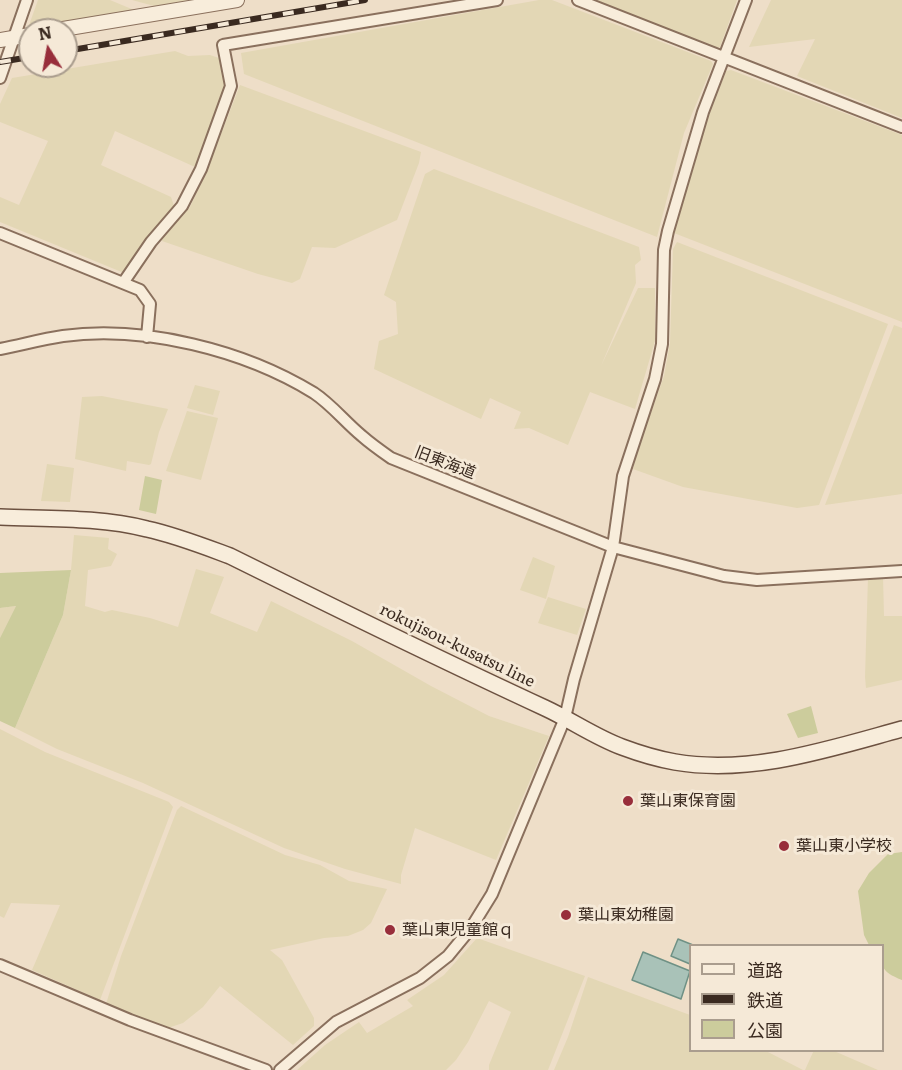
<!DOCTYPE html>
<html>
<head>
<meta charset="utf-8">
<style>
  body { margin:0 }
  #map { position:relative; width:902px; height:1070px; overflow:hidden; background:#eedec8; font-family:Literata,"Noto Sans JP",serif }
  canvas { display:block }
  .legend { position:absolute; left:689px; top:944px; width:195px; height:108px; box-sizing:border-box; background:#f5e9d7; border:2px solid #aa9d8e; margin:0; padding:8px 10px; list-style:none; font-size:18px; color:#3a2a20 }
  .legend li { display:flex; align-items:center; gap:12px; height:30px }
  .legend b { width:30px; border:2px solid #aa9d8e }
  .north { position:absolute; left:18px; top:18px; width:60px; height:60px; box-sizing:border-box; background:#f5e9d7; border:2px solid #aa9d8e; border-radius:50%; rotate:349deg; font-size:16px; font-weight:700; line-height:24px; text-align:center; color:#3a2a20 }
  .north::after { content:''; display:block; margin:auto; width:21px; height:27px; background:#982e3b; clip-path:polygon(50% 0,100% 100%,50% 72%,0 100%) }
</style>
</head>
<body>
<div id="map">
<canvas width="902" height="1070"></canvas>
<ul class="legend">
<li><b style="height:8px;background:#f8eddb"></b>道路</li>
<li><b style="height:8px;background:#3a2a20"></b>鉄道</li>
<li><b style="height:16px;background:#cccc9c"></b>公園</li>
</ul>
<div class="north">N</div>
</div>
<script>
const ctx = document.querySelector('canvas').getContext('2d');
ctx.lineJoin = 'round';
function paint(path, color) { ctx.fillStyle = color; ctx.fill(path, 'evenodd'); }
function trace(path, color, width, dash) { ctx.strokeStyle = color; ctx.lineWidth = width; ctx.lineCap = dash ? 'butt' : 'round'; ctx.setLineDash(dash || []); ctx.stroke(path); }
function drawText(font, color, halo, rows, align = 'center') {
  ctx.font = font + ' Literata,"Noto Sans JP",serif'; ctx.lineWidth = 6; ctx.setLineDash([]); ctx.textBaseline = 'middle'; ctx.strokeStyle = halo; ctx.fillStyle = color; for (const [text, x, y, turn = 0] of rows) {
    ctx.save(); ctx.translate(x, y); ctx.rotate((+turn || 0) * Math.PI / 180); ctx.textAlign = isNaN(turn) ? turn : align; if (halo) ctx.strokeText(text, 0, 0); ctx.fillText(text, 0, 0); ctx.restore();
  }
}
const farmland = new Path2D(`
  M 38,0 L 110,0 L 134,10 L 28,28 Z
  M 132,0 L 193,0 L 154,6 Z
  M 539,0 L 552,0 L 711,61 L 713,64 L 684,133 L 657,237 L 244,74 L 241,53 Z
  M 591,0 L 737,0 L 720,47 L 716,48 Z
  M 771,0 L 902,0 L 902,118 L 797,76 L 815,39 L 749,47 Z
  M 175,51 L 188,56 L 210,55 L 219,58 L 225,87 L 195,167 L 115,131 L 101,165 L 171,197 L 175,209 L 150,234 L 124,273 L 0,222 L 0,197 L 19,205 L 48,141 L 0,122 L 0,104 L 12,78 Z
  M 731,70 L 902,135 L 902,322 L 674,233 L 700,138 L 726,71 Z
  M 240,85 L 421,152 L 419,163 L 397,220 L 335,248 L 312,247 L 300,279 L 292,283 L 258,274 L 162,241 L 163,237 L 190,207 L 206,173 Z
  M 434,169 L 639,247 L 641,260 L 635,265 L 636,283 L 601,366 L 638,288 L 655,288 L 655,341 L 635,409 L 590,392 L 568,445 L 529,428 L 514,429 L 521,412 L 490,398 L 481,419 L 374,369 L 379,341 L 398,334 L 396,302 L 384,295 L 425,174 Z
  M 677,242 L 888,324 L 819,505 L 797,508 L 683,487 L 633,469 L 636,455 L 664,376 L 670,343 L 673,249 Z
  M 894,325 L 902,328 L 902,494 L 825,505 Z
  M 195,385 L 220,391 L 213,415 L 187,408 Z
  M 102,396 L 168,409 L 159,432 L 151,464 L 149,465 L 127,461 L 126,471 L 75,459 L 82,397 Z
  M 187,411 L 218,418 L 201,480 L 166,471 Z
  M 47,464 L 74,468 L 70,502 L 41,501 Z
  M 74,535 L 109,538 L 108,549 L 117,554 L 111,566 L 88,570 L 85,606 L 105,612 L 112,610 L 150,618 L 178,627 L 196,569 L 224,577 L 210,613 L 257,632 L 271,601 L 352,641 L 431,686 L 489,716 L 549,736 L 496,860 L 415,828 L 401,875 L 401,884 L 345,869 L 284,848 L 143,783 L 57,749 L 15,728 L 63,615 L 71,570 Z
  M 533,557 L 555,566 L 546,599 L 520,590 Z
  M 883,576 L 884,616 L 902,616 L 902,680 L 866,688 L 865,677 L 868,577 Z
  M 548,597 L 586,609 L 577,635 L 538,623 Z
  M 16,606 L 0,638 L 0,608 Z
  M 0,729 L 45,752 L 169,802 L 173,807 L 100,1000 L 32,970 L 60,905 L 11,903 L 4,918 L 0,916 Z
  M 181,806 L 285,855 L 320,865 L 349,881 L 387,889 L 371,923 L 363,930 L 348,936 L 324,938 L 270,950 L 282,960 L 314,1018 L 314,1026 L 293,1045 L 220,986 L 203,1007 L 183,1023 L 168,1028 L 106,1004 L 121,956 L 177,810 Z
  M 477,938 L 585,976 L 548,1070 L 489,1070 L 489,1065 L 511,1012 L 489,1001 L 468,1042 L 456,1060 L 446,1070 L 297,1070 L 325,1045 L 359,1022 L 367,1033 L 413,1006 L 407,1000 L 444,975 Z
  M 588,977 L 690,1015 L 690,1050 L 766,1051 L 803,1070 L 554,1070 L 568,1037 Z
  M 814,1050 L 834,1051 L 878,1070 L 805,1070 Z`);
const green = new Path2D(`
  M 145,476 L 162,480 L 156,514 L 139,510 Z
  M 71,570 L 63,615 L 15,728 L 0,721 L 0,638 L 16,606 L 0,608 L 0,573 Z
  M 811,706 L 818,733 L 798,738 L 787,714 Z
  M 902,852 L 902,980 C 880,971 882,968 882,946 L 869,945 L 864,935 L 858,891 L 869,873 L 888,854 Z`);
const water = new Path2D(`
  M 678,939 L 693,945 L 690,946 L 690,964 L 671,956 Z
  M 643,952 L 690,971 L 681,999 L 632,980 Z`);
const minor = new Path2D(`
  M 578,0 L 902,127
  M 0,78 L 27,0
  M 0,233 L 140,290 L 150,304 L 147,337
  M 123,283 L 151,242 L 182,206 L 201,169 L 231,86 L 223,45 L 497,0
  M 0,349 C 21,345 42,339 63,336 C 144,325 244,350 314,393 C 332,405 345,422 362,436 C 371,444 381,451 391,458 L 613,547 L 724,576 L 757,580 L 902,571
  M 0,965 L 130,1020 L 266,1070
  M 280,1070 L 336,1022 L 420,978 L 448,956 L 471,928 L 492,894 L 565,718 L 574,679 L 613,547 L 623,476 L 655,379 L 662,344 L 664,250 L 668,231 L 703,112 L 746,0`);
const tertiary = new Path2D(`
  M 57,30 L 237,0
  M 0,40 L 30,35`);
const secondary = new Path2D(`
  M 0,517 C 48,519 100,517 147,529 C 175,535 203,546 230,556 C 335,608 439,659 545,708 C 571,720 595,737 622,747 C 638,753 658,759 675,762 C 751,775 829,749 902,729`);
const rail = new Path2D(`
  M 66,51 L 365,0
  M 0,62 L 30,57`);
const markers = [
  [628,801,6,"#982e3b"],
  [784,846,6,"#982e3b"],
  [566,915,6,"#982e3b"],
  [390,930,6,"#982e3b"]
];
const streetNames = [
  ["旧東海道",445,463,21],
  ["rokujisou-kusatsu line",457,646,26]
];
const poiNames = [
  ["葉山東保育園",640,801],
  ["葉山東小学校",796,846],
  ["葉山東幼稚園",578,915],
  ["葉山東児童館ｑ",402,930]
];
paint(farmland, '#e3d7b5');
paint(green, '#cccc9c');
paint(water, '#a9c2b8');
trace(water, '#6f9185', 1.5);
trace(minor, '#8a705d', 14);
trace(tertiary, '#8a705d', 16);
trace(secondary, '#6c5140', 18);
trace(minor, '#f8eddb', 10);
trace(tertiary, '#f8eddb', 14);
trace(secondary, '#f8eddb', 15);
trace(rail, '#3a2a20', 6);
trace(rail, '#f5e9d7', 4, [11]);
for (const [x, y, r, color] of markers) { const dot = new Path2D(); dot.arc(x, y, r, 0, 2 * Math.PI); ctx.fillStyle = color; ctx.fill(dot); trace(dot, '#f5e9d7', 2); }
drawText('16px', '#3a2a20', '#f5e9d7', streetNames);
drawText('16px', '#3a2a20', '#f5e9d7', poiNames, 'left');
</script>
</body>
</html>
